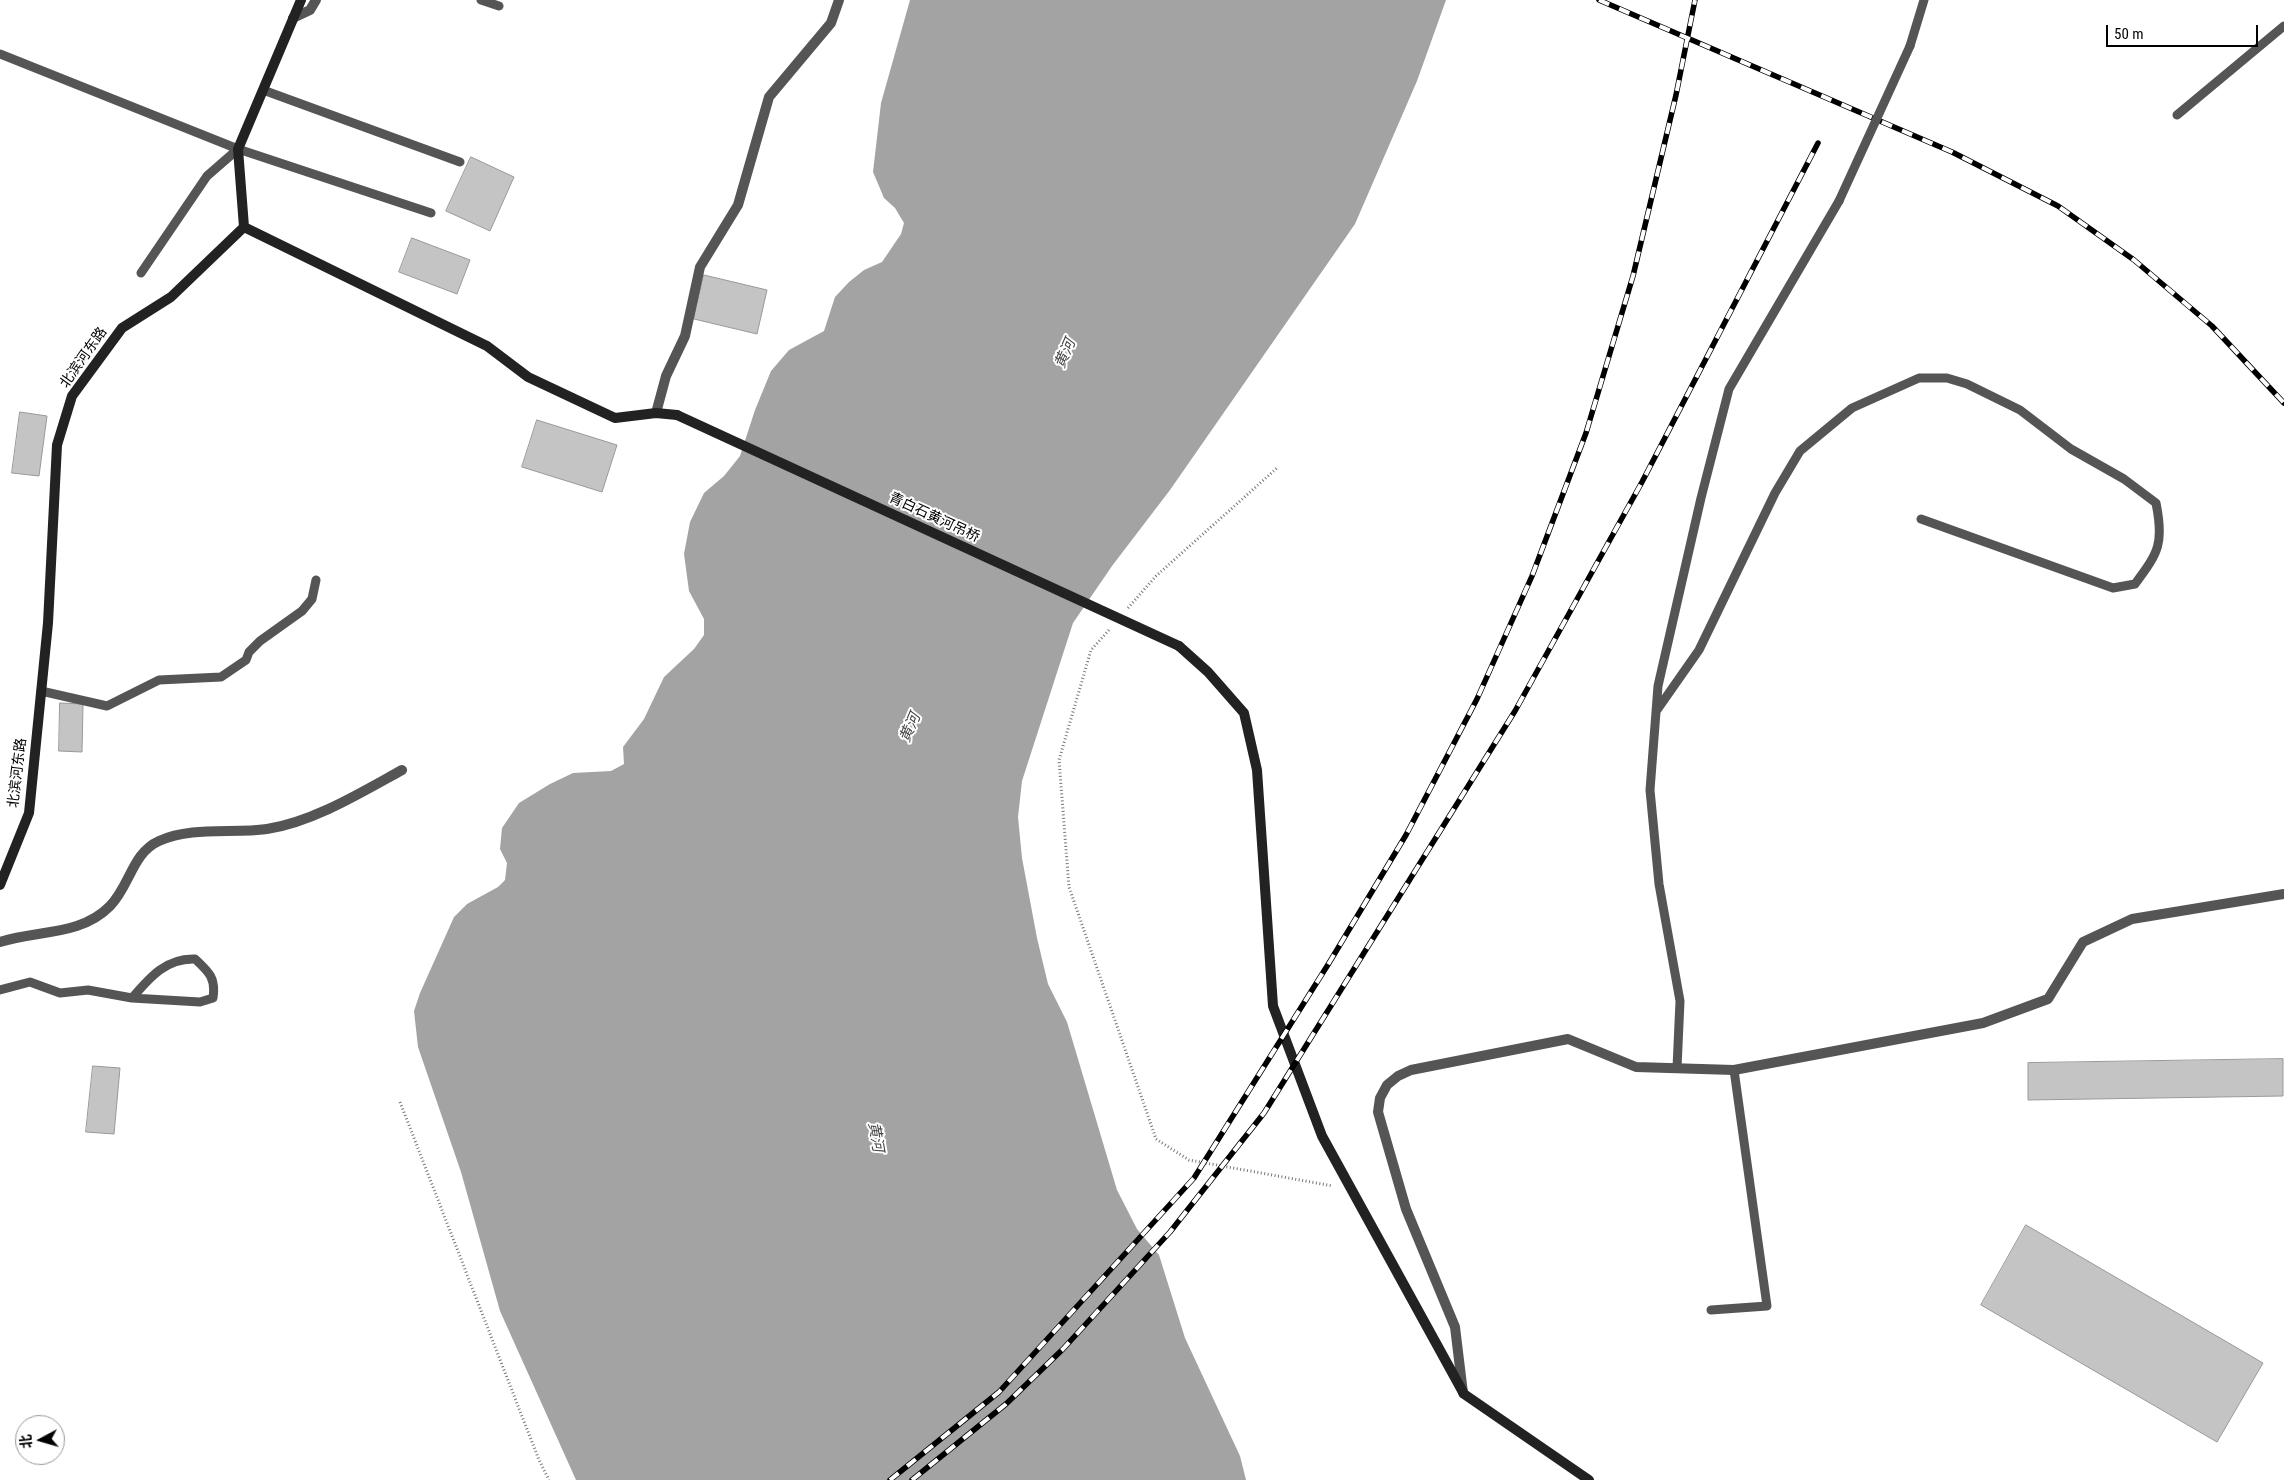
<!DOCTYPE html>
<html>
<head>
<meta charset="utf-8">
<style>
  body { margin:0 }
  #map { position:relative; width:2284px; height:1480px; overflow:hidden; background:#fff; font-family:"Roboto Condensed","Noto Sans SC",sans-serif }
  canvas { display:block }
  .north { position:absolute; left:15px; top:1415px; width:50px; height:50px; box-sizing:border-box; background:#fff; border:1px solid #999; border-radius:50%; rotate:264deg; font-size:14px; font-weight:700; line-height:20px; text-align:center; color:#000 }
  .north::after { content:''; display:block; margin:auto; width:18px; height:22px; background:#000; clip-path:polygon(50% 0,100% 100%,50% 72%,0 100%) }
  .scale { position:absolute; left:2106px; top:25px; width:152px; height:22px; box-sizing:border-box; border:2px solid #000; border-top:0; padding-left:6px; font-size:15px; line-height:18px; white-space:nowrap; color:#000; -webkit-text-stroke:4px #fff; paint-order:stroke }
</style>
</head>
<body>
<div id="map">
<canvas width="2284" height="1480"></canvas>
<div class="north">北</div>
<div class="scale">50 m</div>
</div>
<script>
const ctx = document.querySelector('canvas').getContext('2d');
ctx.lineJoin = 'round';
function paint(path, color) { ctx.fillStyle = color; ctx.fill(path, 'evenodd'); }
function trace(path, color, width, dash) { ctx.strokeStyle = color; ctx.lineWidth = width; ctx.lineCap = dash ? 'butt' : 'round'; ctx.setLineDash(dash || []); ctx.stroke(path); }
function drawText(font, color, halo, rows, align = 'center') {
  ctx.font = font + ' "Roboto Condensed","Noto Sans SC",sans-serif'; ctx.lineWidth = 4; ctx.setLineDash([]); ctx.textBaseline = 'middle'; ctx.strokeStyle = halo; ctx.fillStyle = color; for (const [text, x, y, turn = 0] of rows) {
    ctx.save(); ctx.translate(x, y); ctx.rotate((+turn || 0) * Math.PI / 180); ctx.textAlign = isNaN(turn) ? turn : align; if (halo) ctx.strokeText(text, 0, 0); ctx.fillText(text, 0, 0); ctx.restore();
  }
}
const water = new Path2D(`
  M 910,0 L 1446,0 L 1417,81 L 1355,224 L 1170,490 L 1112,566 L 1073,623 L 1022,781 L 1018,817 L 1022,858 L 1037,938 L 1048,984 L 1067,1022 L 1117,1190 L 1137,1229 L 1159,1255 L 1185,1338 L 1240,1456 L 1246,1480 L 576,1480 L 500,1311 L 461,1172 L 418,1047 L 414,1011 L 420,993 L 454,917 L 467,904 L 498,887 L 505,880 L 507,863 L 500,849 L 502,828 L 519,803 L 550,784 L 573,773 L 611,771 L 624,764 L 623,747 L 644,719 L 664,677 L 694,649 L 704,635 L 704,619 L 689,591 L 684,554 L 690,522 L 704,493 L 724,476 L 740,456 L 755,410 L 771,371 L 789,350 L 824,331 L 835,297 L 849,282 L 864,270 L 882,262 L 901,234 L 904,223 L 895,208 L 884,198 L 873,172 L 881,103 Z`);
const building = new Path2D(`
  M 471,157 L 514,177 L 490,231 L 446,211 Z
  M 412,238 L 470,260 L 457,294 L 399,272 Z
  M 704,275 L 767,290 L 757,334 L 694,319 Z
  M 20,412 L 47,416 L 39,476 L 12,473 Z
  M 537,420 L 617,445 L 602,492 L 522,467 Z
  M 60,703 L 83,704 L 82,752 L 59,751 Z
  M 2283,1059 L 2283,1096 L 2028,1100 L 2028,1063 Z
  M 93,1066 L 120,1068 L 114,1134 L 86,1132 Z
  M 2026,1225 L 2263,1363 L 2217,1442 L 1981,1305 Z`);
const path = new Path2D(`
  M 1128,608 L 1156,576 L 1277,468
  M 1109,630 L 1091,650 L 1059,760 L 1069,887 L 1156,1139 L 1189,1160 L 1333,1186
  M 400,1102 L 539,1460 L 549,1480`);
const lane = new Path2D(`
  M 481,0 L 499,6
  M 1910,46 L 1924,0
  M 0,54 L 238,149 L 431,213
  M 263,90 L 460,162
  M 2177,115 L 2284,26
  M 141,273 L 207,176 L 238,149
  M 41,691 L 107,706 L 159,680 L 221,677 L 246,660 L 249,652 L 260,641 L 302,611 L 312,599 L 316,580
  M 1657,710 L 1699,650 L 1775,493 L 1800,451 L 1852,408 L 1919,378 L 1947,378 L 1967,384 L 2020,410 L 2071,449 L 2124,479 L 2156,503 C 2164,543 2159,552 2135,584 L 2113,588 L 1921,519
  M 0,990 L 30,982 L 60,993 L 88,990 L 132,998 L 200,1002 L 213,998 C 216,978 209,972 195,959 C 166,958 150,977 132,998
  M 1677,1068 L 1680,1001 L 1659,884 L 1650,790 L 1658,686 L 1701,498 L 1729,389 L 1839,201
  M 1711,1310 L 1767,1306 L 1734,1070`);
const street = new Path2D(`
  M 293,18 L 310,10 L 316,0
  M 656,413 L 666,376 L 685,336 L 700,267 L 738,205 L 769,97 L 831,23 L 839,0
  M 0,942 C 36,930 81,936 110,906 C 130,886 132,853 159,841 C 192,826 232,834 267,829 C 313,822 362,792 402,770
  M 1463,1393 L 1455,1327 L 1406,1209 L 1378,1112 L 1380,1098 L 1387,1085 L 1398,1076 L 1411,1070 L 1568,1039 L 1636,1067 L 1734,1070 L 1983,1023 L 2048,999 L 2083,942 L 2132,919 L 2284,894`);
const secondary = new Path2D(`
  M 244,227 L 487,346 L 528,377 L 615,418 L 656,413 L 677,415
  M 1179,646 L 1208,672 L 1244,713 L 1257,770 L 1273,1006 L 1322,1136 L 1464,1394 L 1589,1480
  M 0,885 L 29,813 L 48,623 L 57,445 L 72,396 L 122,328 L 171,297 L 244,227 L 238,149 L 301,0`);
const rail = new Path2D(`
  M 1599,0 L 1952,152 L 2058,206 L 2134,260 L 2212,326 L 2284,403
  M 890,1480 L 999,1392 L 1194,1178 L 1329,963 L 1406,835 L 1477,699 L 1532,576 L 1586,433 L 1633,276 L 1676,95 L 1695,0
  M 912,1480 L 1006,1404 L 1063,1349 L 1170,1232 L 1264,1113 L 1515,711 L 1642,482 L 1818,143`);
const laneBridge = new Path2D(`
  M 1839,201 L 1910,46`);
const secondaryBridge = new Path2D(`
  M 677,415 L 1179,646`);
const streetNames = [
  ["北滨河东路",84,358,-55],
  ["青白石黄河吊桥",934,518,25],
  ["北滨河东路",18,773,-83]
];
const waterNames = [
  ["黄河",1066,354,-67],
  ["黄河",911,728,-67],
  ["黄河",875,1137,80]
];
paint(water, '#a3a3a3');
paint(building, '#c4c4c4');
trace(building, '#999', 1);
trace(path, '#777', 3, [1, 2.5]);
trace(lane, '#555', 9);
trace(street, '#555', 10);
trace(secondary, '#222', 10);
trace(rail, '#000', 5.5);
trace(rail, '#fff', 4, [11]);
trace(laneBridge, '#555', 9);
trace(secondaryBridge, '#222', 10);
drawText('14px', '#000', '#fff', streetNames);
drawText('italic 15px', '#444', '#fff', waterNames);
</script>
</body>
</html>
